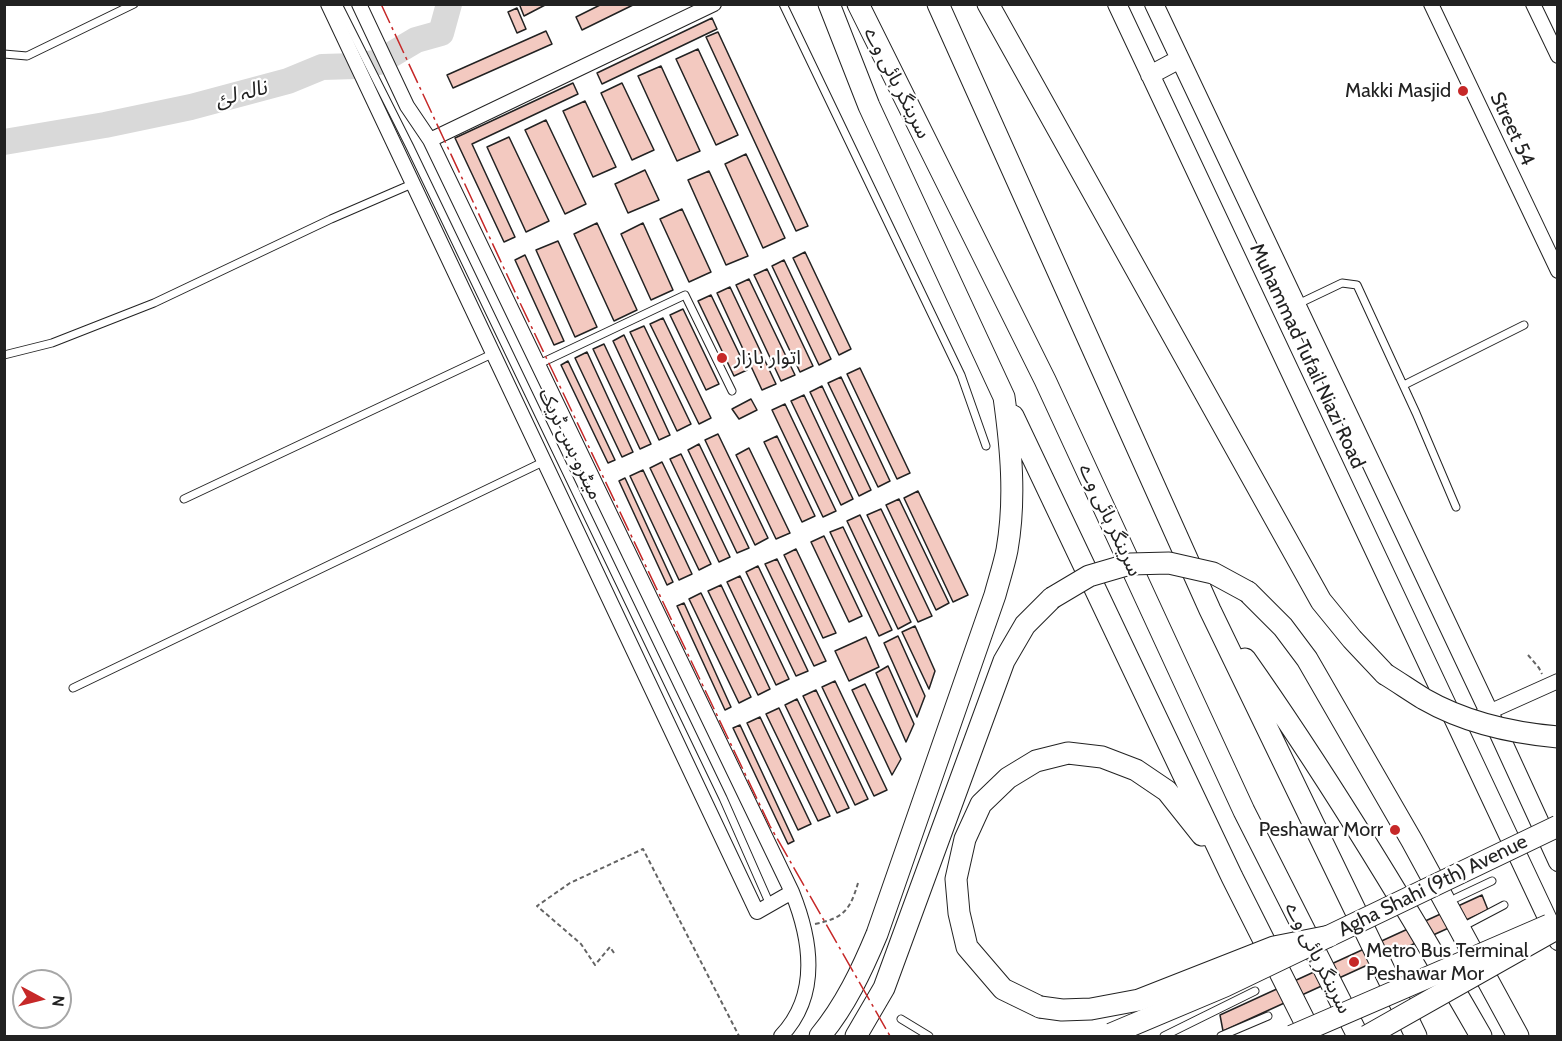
<!DOCTYPE html>
<html>
<head>
<meta charset="utf-8">
<style>
  body { margin:0 }
  #map { position:relative; width:1562px; height:1041px; overflow:hidden; background:#fff; font-family:Cabin,sans-serif }
  canvas { display:block }
  .frame { position:absolute; inset:0; border:6px solid #222; pointer-events:none }
  .north { position:absolute; left:12px; top:969px; width:60px; height:60px; box-sizing:border-box; background:#fff; border:2px solid #a7a7a7; border-radius:50%; rotate:97deg; font-size:16px; font-weight:700; line-height:24px; text-align:center; color:#222 }
  .north::after { content:''; display:block; margin:auto; width:21px; height:27px; background:#c62828; clip-path:polygon(50% 0,100% 100%,50% 72%,0 100%) }
</style>
</head>
<body>
<div id="map">
<canvas width="1562" height="1041"></canvas>
<div class="frame"></div>
<div class="north">N</div>
</div>
<script>
const ctx = document.querySelector('canvas').getContext('2d');
ctx.lineJoin = 'round';
function trace(path, color, width, dash) { ctx.strokeStyle = color; ctx.lineWidth = width; ctx.lineCap = dash ? 'butt' : 'round'; ctx.setLineDash(dash || []); ctx.stroke(path); }
function paint(path, color) { ctx.fillStyle = color; ctx.fill(path, 'evenodd'); }
function drawText(font, color, halo, rows, align = 'center') {
  ctx.font = font + ' Cabin,"Noto Sans Arabic",sans-serif'; ctx.lineWidth = 4.5; ctx.setLineDash([]); ctx.textBaseline = 'middle'; ctx.strokeStyle = halo; ctx.fillStyle = color; for (const [text, x, y, turn = 0] of rows) {
    ctx.save(); ctx.translate(x, y); ctx.rotate((+turn || 0) * Math.PI / 180); ctx.textAlign = isNaN(turn) ? turn : align; if (halo) ctx.strokeText(text, 0, 0); ctx.fillText(text, 0, 0); ctx.restore();
  }
}
const river = new Path2D(`
  M 4,142 L 105,125 L 191,107 L 288,81 L 322,67 L 356,66 L 379,62 L 416,40 L 441,33 L 449,4`);
const building = new Path2D(`
  M 523,4 L 547,4 L 524,16 L 520,6 Z
  M 602,4 L 635,4 L 582,30 L 576,17 Z
  M 517,8 L 526,29 L 517,33 L 508,12 Z
  M 712,18 L 717,29 L 602,84 L 597,73 Z
  M 546,31 L 552,44 L 453,88 L 447,75 Z
  M 718,32 L 808,226 L 796,231 L 706,37 Z
  M 698,49 L 738,135 L 716,145 L 676,59 Z
  M 661,66 L 700,151 L 677,161 L 638,76 Z
  M 573,83 L 578,94 L 472,144 L 515,237 L 504,242 L 455,138 Z
  M 622,83 L 654,150 L 632,160 L 601,93 Z
  M 585,101 L 616,167 L 593,177 L 563,111 Z
  M 546,120 L 586,204 L 565,214 L 525,130 Z
  M 509,137 L 549,221 L 526,232 L 487,147 Z
  M 746,154 L 785,238 L 763,248 L 725,164 Z
  M 645,170 L 659,200 L 628,213 L 615,184 Z
  M 709,171 L 748,256 L 726,265 L 688,180 Z
  M 682,209 L 711,272 L 689,282 L 660,219 Z
  M 597,223 L 637,310 L 614,321 L 574,234 Z
  M 643,223 L 673,290 L 651,300 L 621,234 Z
  M 558,241 L 597,327 L 575,337 L 536,250 Z
  M 805,252 L 851,349 L 839,355 L 793,258 Z
  M 525,255 L 564,341 L 554,345 L 515,260 Z
  M 784,260 L 831,359 L 819,365 L 772,266 Z
  M 767,269 L 813,366 L 800,372 L 754,275 Z
  M 749,279 L 795,375 L 781,381 L 736,285 Z
  M 730,287 L 776,384 L 762,390 L 717,293 Z
  M 711,295 L 747,370 L 734,376 L 698,301 Z
  M 683,309 L 719,384 L 706,390 L 670,315 Z
  M 663,318 L 711,418 L 699,424 L 650,324 Z
  M 644,326 L 691,424 L 677,431 L 630,332 Z
  M 624,335 L 670,435 L 659,440 L 613,341 Z
  M 604,344 L 651,444 L 640,449 L 593,349 Z
  M 587,352 L 633,452 L 622,457 L 575,358 Z
  M 568,361 L 615,460 L 608,463 L 561,365 Z
  M 860,368 L 910,473 L 897,479 L 847,374 Z
  M 841,377 L 890,481 L 878,487 L 828,383 Z
  M 822,386 L 871,490 L 859,496 L 810,392 Z
  M 804,395 L 853,499 L 841,505 L 791,401 Z
  M 751,399 L 757,410 L 739,419 L 732,409 Z
  M 785,404 L 836,511 L 823,517 L 772,410 Z
  M 718,434 L 768,538 L 755,545 L 705,440 Z
  M 777,436 L 815,516 L 802,522 L 764,442 Z
  M 699,444 L 749,548 L 737,553 L 688,450 Z
  M 749,448 L 790,533 L 776,539 L 736,455 Z
  M 681,454 L 730,557 L 719,562 L 670,459 Z
  M 662,462 L 711,564 L 699,570 L 650,468 Z
  M 643,470 L 692,574 L 679,580 L 630,476 Z
  M 625,478 L 673,582 L 667,585 L 619,481 Z
  M 918,491 L 968,595 L 953,602 L 904,498 Z
  M 899,499 L 949,603 L 936,610 L 886,505 Z
  M 881,509 L 932,616 L 918,622 L 867,515 Z
  M 860,515 L 911,622 L 898,629 L 847,521 Z
  M 843,527 L 892,630 L 879,636 L 830,532 Z
  M 824,536 L 862,616 L 849,622 L 811,542 Z
  M 796,549 L 836,633 L 823,638 L 784,555 Z
  M 777,559 L 826,661 L 814,666 L 765,564 Z
  M 758,566 L 808,671 L 796,676 L 746,572 Z
  M 740,576 L 789,679 L 776,685 L 727,582 Z
  M 721,585 L 770,689 L 758,695 L 708,591 Z
  M 701,593 L 751,697 L 739,703 L 689,599 Z
  M 684,603 L 731,707 L 725,710 L 677,606 Z
  M 915,626 L 935,671 L 929,689 L 902,632 Z
  M 898,636 L 925,696 L 917,717 L 884,643 Z
  M 866,637 L 879,667 L 849,681 L 835,651 Z
  M 888,666 L 914,724 L 906,742 L 876,673 Z
  M 835,681 L 887,790 L 874,796 L 822,687 Z
  M 865,684 L 901,759 L 892,775 L 852,690 Z
  M 816,690 L 868,799 L 855,805 L 803,696 Z
  M 797,699 L 849,808 L 837,813 L 785,705 Z
  M 779,708 L 830,816 L 818,821 L 766,714 Z
  M 760,717 L 811,824 L 798,830 L 747,723 Z
  M 740,725 L 794,841 L 788,844 L 733,728 Z
  M 1482,895 L 1488,910 L 1223,1031 L 1220,1015 Z`);
const path = new Path2D(`
  M 1528,655 L 1539,668 L 1542,674
  M 815,924 C 844,918 850,910 858,883
  M 614,953 L 610,947 L 595,965 L 581,944 L 537,906 L 570,883 L 643,849 L 739,1036`);
const service = new Path2D(`
  M 338,4 L 410,147 L 723,798 L 768,900
  M 783,4 L 961,375 L 986,446
  M 4,54 L 27,56 L 134,4
  M 1298,304 L 1342,283 L 1357,285 L 1416,413 L 1456,507
  M 4,355 L 52,343 L 154,303 L 331,219 L 412,184
  M 539,364 L 685,295 L 732,391
  M 1404,385 L 1524,325
  M 184,499 L 492,354
  M 73,688 L 543,462
  M 1456,898 L 1492,881
  M 1466,925 L 1504,905
  M 901,1019 L 929,1036
  M 1164,1036 L 1255,991
  M 1221,1036 L 1268,1016`);
const minor = new Path2D(`
  M 328,4 L 757,912 L 792,892
  M 359,4 L 407,106 L 430,140 L 792,892 C 811,939 820,995 781,1036
  M 1431,4 L 1558,271
  M 1533,4 L 1558,56
  M 430,140 L 714,4
  M 1480,716 L 1558,681`);
const secondary = new Path2D(`
  M 1117,4 L 1558,941
  M 1154,4 L 1489,712 L 1558,862
  M 1150,75 L 1180,59`);
const trunk = new Path2D(`
  M 858,4 L 1045,380 L 1244,811 L 1358,1036
  M 938,4 L 1210,610 L 1416,1036
  M 988,4 L 1321,601 L 1352,639 L 1385,674
  M 1013,416 L 1232,877 L 1312,1036
  M 1248,592 L 1283,627 L 1307,659 L 1412,841 L 1518,1036
  M 1245,659 C 1331,781 1407,907 1481,1036
  M 1040,1007 L 1003,989 L 967,947 L 959,913 L 956,879 L 965,839 L 981,804 L 1008,778 L 1036,761 L 1068,753 L 1102,757 L 1136,770 L 1167,791 L 1202,835
  M 820,1036 C 845,1006 862,970 877,934 L 995,595 C 999,580 1004,565 1007,550 C 1016,499 1011,447 1004,397 L 869,106 L 829,4
  M 856,1036 L 884,988 L 1004,661 L 1025,625 L 1052,598`);
const primaryBridge = new Path2D(`
  M 1111,1034 L 1225,986 L 1558,826
  M 1292,1036 L 1549,925`);
const trunkBridge = new Path2D(`
  M 1052,598 L 1089,576 L 1130,564 L 1169,563 L 1213,573 L 1248,592
  M 1385,674 C 1398,682 1411,691 1424,699 C 1464,722 1512,733 1558,737
  M 1040,1007 L 1062,1010 L 1091,1009 L 1139,1000 L 1274,947 L 1330,936
  M 1367,1036 L 1558,928`);
const power = new Path2D(`
  M 381,4 L 522,307 L 770,826 L 890,1036`);
const markers = [
  [1463,91,6,"#c62828"],
  [722,358,6,"#c62828"],
  [1395,830,6,"#c62828"],
  [1354,962,6,"#c62828"]
];
const streetNames = [
  ["سرینگر ہائی وے",897,83,63],
  ["Street 54",1512,129,65],
  ["Muhammad Tufail Niazi Road",1307,356,65],
  ["میٹرو بس ٹریک",570,444,64],
  ["سرینگر ہائی وے",1110,520,65],
  ["Agha Shahi (9th) Avenue",1433,886,-26],
  ["سرینگر ہائی وے",1318,958,63]
];
const poiNames = [
  ["Makki Masjid",1451,91],
  ["اتوار بازار",734,358,"left"],
  ["Peshawar Morr",1383,830],
  ["Metro Bus Terminal",1366,951,"left"],
  ["Peshawar Mor",1366,974,"left"]
];
const waterNames = [
  ["نالہ لئ",241,94,-15]
];
trace(river, '#d9d9d9', 26);
paint(building, '#f3c9c0');
trace(building, '#222', 1.5);
trace(service, '#222', 9);
trace(minor, '#222', 16);
trace(secondary, '#222', 20);
trace(trunk, '#222', 23);
trace(path, '#646464', 2, [4.5, 3]);
trace(service, '#fff', 7);
trace(minor, '#fff', 14);
trace(secondary, '#fff', 18);
trace(trunk, '#fff', 21);
trace(primaryBridge, '#222', 23, []);
trace(trunkBridge, '#222', 23, []);
trace(primaryBridge, '#fff', 21);
trace(trunkBridge, '#fff', 21);
trace(power, '#c62828', 1.5, [21, 4.5, 3, 4.5]);
for (const [x, y, r, color] of markers) { const dot = new Path2D(); dot.arc(x, y, r, 0, 2 * Math.PI); ctx.fillStyle = color; ctx.fill(dot); trace(dot, '#fff', 2); }
drawText('20px', '#222', '#fff', streetNames);
drawText('20px', '#222', '#fff', poiNames, 'right');
drawText('italic 21px', '#222', '#fff', waterNames);
</script>
</body>
</html>
